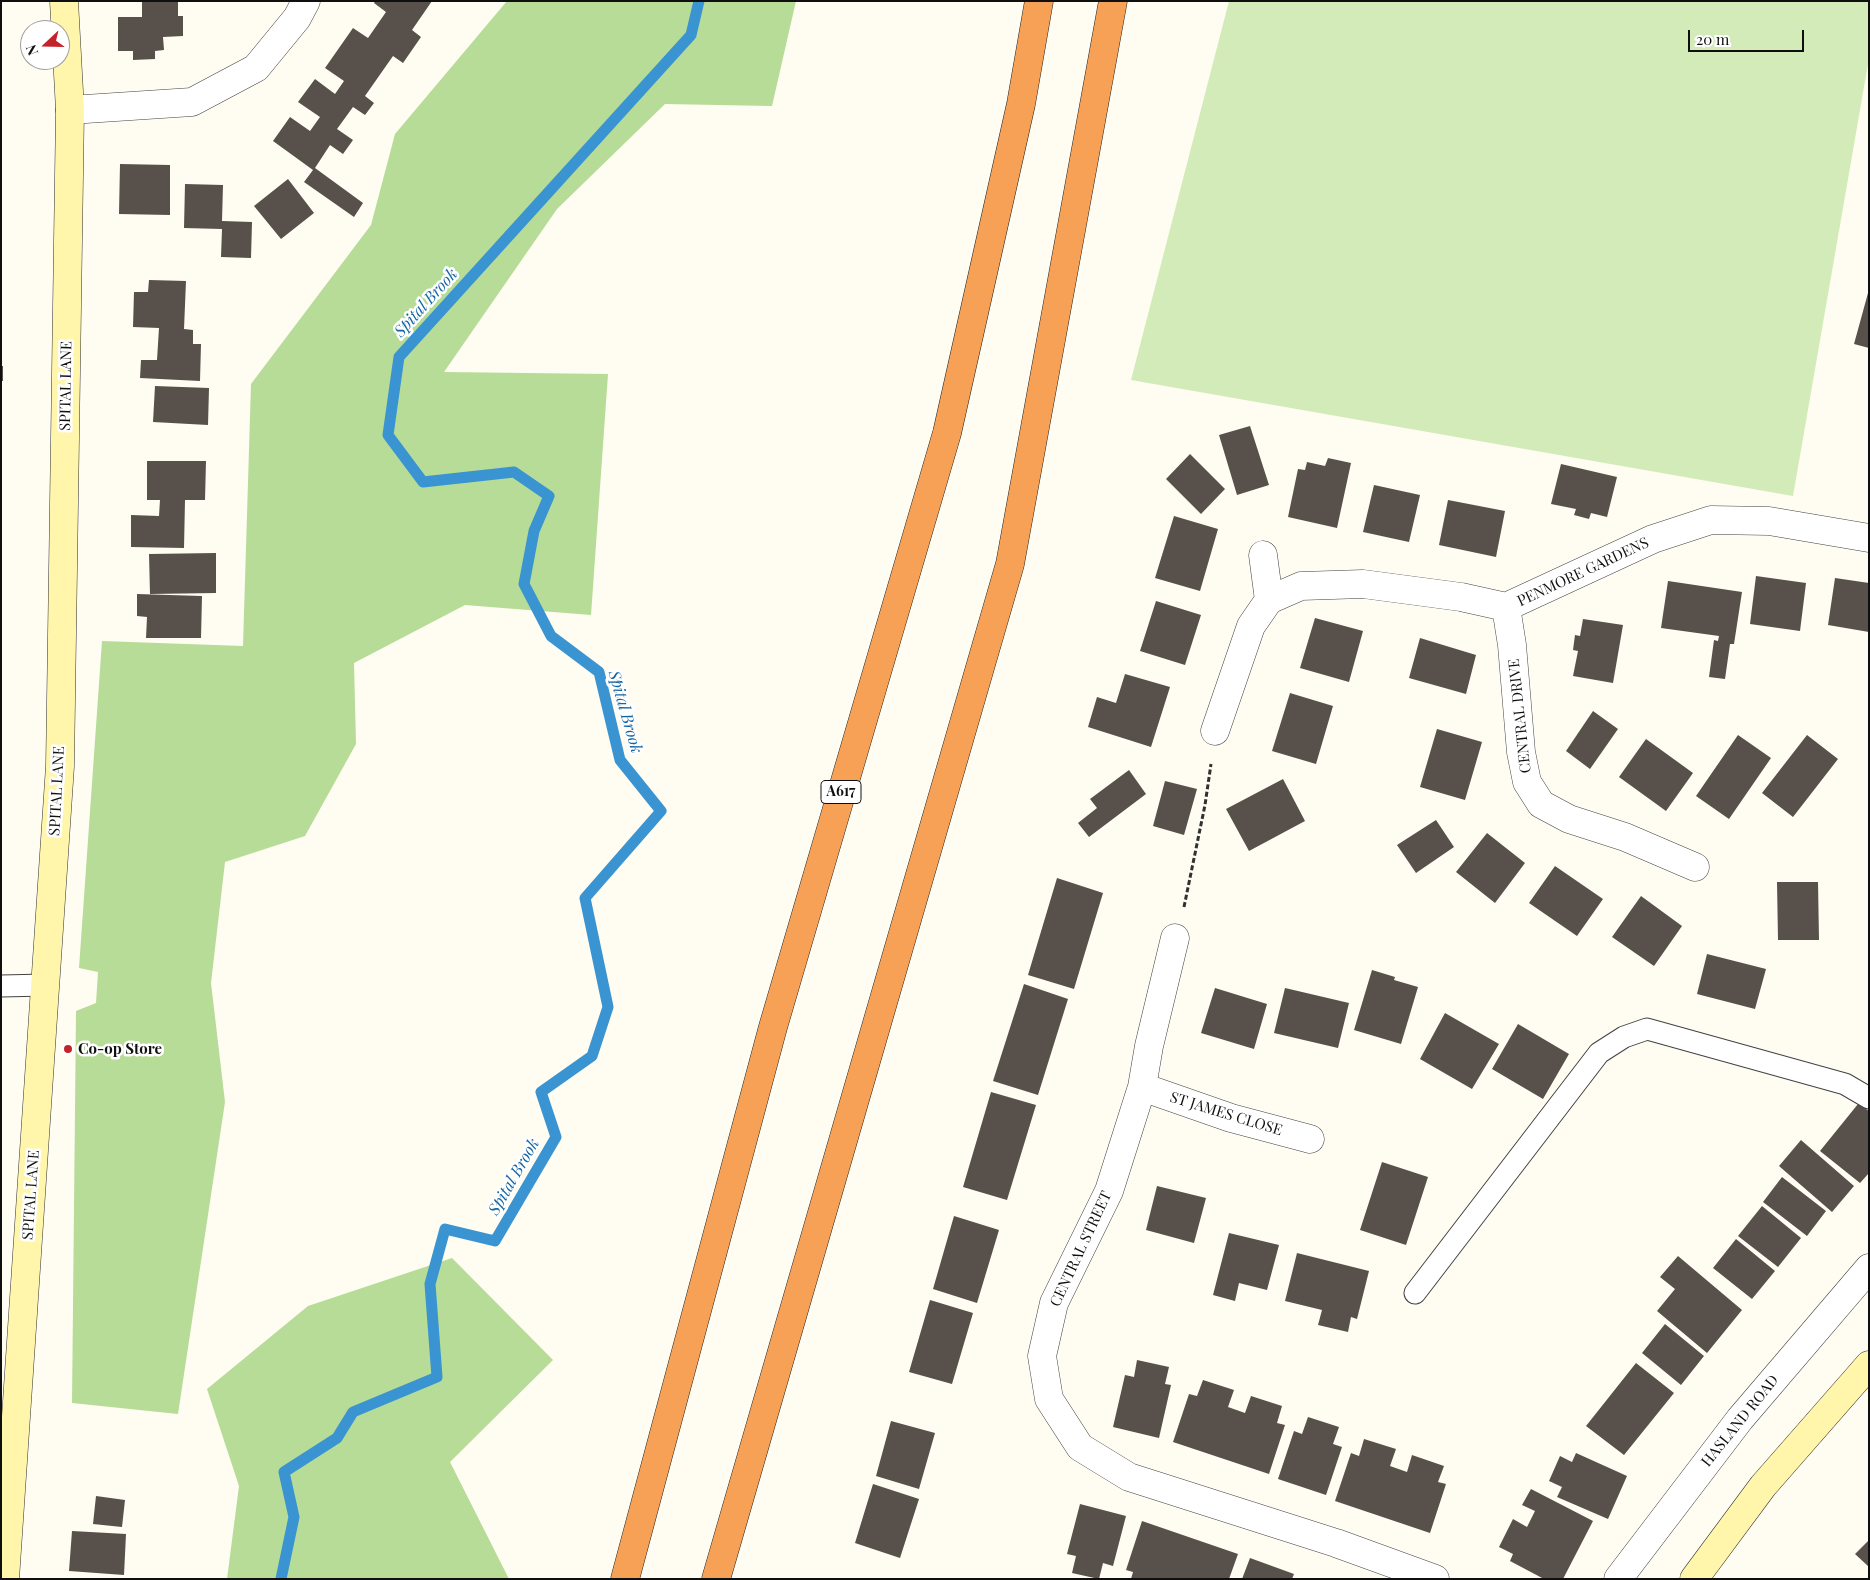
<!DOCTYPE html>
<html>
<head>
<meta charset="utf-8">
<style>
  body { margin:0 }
  #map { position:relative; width:1870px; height:1580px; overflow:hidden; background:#fffcf1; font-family:"Playfair Display",serif }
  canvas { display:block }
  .frame { position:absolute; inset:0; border:2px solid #0f0f0f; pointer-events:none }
  .north { position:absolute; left:20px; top:20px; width:50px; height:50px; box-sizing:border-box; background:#fff; border:1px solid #9f9f9f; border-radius:50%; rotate:249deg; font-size:14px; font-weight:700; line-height:20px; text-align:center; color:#0f0f0f }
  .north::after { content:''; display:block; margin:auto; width:18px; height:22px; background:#c3232a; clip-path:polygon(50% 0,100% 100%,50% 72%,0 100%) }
  .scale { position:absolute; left:1688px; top:30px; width:116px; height:22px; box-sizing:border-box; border:2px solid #0f0f0f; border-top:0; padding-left:6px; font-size:15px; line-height:18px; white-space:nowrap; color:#0f0f0f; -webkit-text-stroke:4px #fff; paint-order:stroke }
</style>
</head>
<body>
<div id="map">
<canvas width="1870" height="1580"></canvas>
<div class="frame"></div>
<div class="north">N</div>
<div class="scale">20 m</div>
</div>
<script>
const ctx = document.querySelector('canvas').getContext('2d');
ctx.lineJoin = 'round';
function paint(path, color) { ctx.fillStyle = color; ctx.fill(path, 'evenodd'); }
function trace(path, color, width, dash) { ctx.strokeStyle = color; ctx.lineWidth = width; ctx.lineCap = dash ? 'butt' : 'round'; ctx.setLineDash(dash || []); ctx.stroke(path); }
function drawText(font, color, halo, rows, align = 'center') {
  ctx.font = font + ' "Playfair Display",serif'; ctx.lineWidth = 5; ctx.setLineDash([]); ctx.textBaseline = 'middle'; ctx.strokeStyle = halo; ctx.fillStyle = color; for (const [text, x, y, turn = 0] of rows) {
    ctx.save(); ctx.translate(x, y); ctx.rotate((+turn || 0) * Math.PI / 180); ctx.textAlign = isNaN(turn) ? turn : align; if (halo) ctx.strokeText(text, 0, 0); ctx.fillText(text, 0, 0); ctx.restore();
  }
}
const green = new Path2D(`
  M 1229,1 L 1869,1 L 1869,58 L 1793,496 L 1131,380 Z`);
const forest = new Path2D(`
  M 507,1 L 796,1 L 772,106 L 665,104 L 557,209 L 444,372 L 608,374 L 591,615 L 465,605 L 354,663 L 356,744 L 305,836 L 225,862 L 211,983 L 225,1102 L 178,1414 L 72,1403 L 76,1011 L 96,1003 L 98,972 L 79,968 L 102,641 L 243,646 L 251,384 L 371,225 L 395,134 Z
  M 452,1258 L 553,1360 L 450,1462 L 509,1579 L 227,1579 L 239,1486 L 207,1389 L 308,1306 Z`);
const stream = new Path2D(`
  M 281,1579 L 294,1517 L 284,1472 L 337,1438 L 353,1412 L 437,1377 L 430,1284 L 445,1229 L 495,1241 L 556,1137 L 541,1092 L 592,1056 L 608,1007 L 585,898 L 661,811 L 620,760 L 599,672 L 551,636 L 524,584 L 534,531 L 549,496 L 514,472 L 423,482 L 388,435 L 399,357 L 691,35 L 699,1`);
const building = new Path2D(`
  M 167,1 L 178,1 L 178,16 L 183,16 L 183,36 L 163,37 L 164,50 L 155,51 L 155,59 L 133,60 L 133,51 L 118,51 L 118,17 L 142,17 L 142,2 Z
  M 375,1 L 432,1 L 412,30 L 421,37 L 403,63 L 393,56 L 365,96 L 374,103 L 365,115 L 353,107 L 337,129 L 353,140 L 343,154 L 330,145 L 315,168 L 363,203 L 354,217 L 304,182 L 313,170 L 273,141 L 290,117 L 310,131 L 320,117 L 298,102 L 315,79 L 335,94 L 344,81 L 325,68 L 353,28 L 368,38 L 386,12 L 374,3 Z
  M 120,164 L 170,165 L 170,215 L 119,214 Z
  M 288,179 L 314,213 L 281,239 L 254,206 Z
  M 185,184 L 223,185 L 222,221 L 252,222 L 251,258 L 221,257 L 222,229 L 184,228 Z
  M 149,280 L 186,281 L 184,329 L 193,330 L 193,344 L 201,344 L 200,381 L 140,378 L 141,360 L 157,360 L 159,328 L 133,327 L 134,292 L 148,292 Z
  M 1868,293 L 1869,293 L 1869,348 L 1854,344 Z
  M 1,366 L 3,366 L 3,381 L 1,381 Z
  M 155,386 L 209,388 L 208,425 L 153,422 Z
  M 1250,426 L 1269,485 L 1237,495 L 1219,435 Z
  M 1190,454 L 1225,489 L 1201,514 L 1166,479 Z
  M 1328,458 L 1351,463 L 1337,528 L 1288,517 L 1298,469 L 1305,470 L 1307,462 L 1325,466 Z
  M 147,461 L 206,461 L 205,500 L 185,500 L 184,548 L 131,547 L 131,515 L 159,516 L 160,500 L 147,500 Z
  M 1561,464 L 1617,477 L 1607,517 L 1591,513 L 1589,519 L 1574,515 L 1576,509 L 1551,504 Z
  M 1374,485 L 1420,495 L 1409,542 L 1363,532 Z
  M 1448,500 L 1505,511 L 1496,557 L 1439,545 Z
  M 1174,516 L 1218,529 L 1200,591 L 1155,578 Z
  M 216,553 L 216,593 L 150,594 L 149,554 Z
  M 1756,576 L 1806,583 L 1800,631 L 1750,624 Z
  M 1835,578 L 1869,583 L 1869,632 L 1828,625 Z
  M 1668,581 L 1742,592 L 1734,644 L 1730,644 L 1725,679 L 1709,677 L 1714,640 L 1718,641 L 1719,636 L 1661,628 Z
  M 137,594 L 202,596 L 201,638 L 146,638 L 147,617 L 137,616 Z
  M 1156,601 L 1201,615 L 1185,665 L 1140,651 Z
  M 1315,618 L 1363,631 L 1349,682 L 1300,668 Z
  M 1583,619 L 1623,625 L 1613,683 L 1573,676 L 1578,651 L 1573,650 L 1575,635 L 1580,636 Z
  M 1420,638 L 1476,655 L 1466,694 L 1409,678 Z
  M 1125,674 L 1170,687 L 1151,747 L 1088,727 L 1097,697 L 1116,703 Z
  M 1290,693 L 1333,706 L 1316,764 L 1272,751 Z
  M 1593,711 L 1618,729 L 1590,769 L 1566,751 Z
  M 1437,729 L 1482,742 L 1465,800 L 1420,787 Z
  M 1738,735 L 1771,758 L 1729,819 L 1696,796 Z
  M 1807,735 L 1838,759 L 1793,817 L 1762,793 Z
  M 1646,739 L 1693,773 L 1666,811 L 1619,777 Z
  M 1129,770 L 1146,794 L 1089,837 L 1078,823 L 1097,808 L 1090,799 Z
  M 1283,779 L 1305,821 L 1249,851 L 1226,809 Z
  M 1165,781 L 1197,789 L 1184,835 L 1153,826 Z
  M 1436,820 L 1454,847 L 1416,873 L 1397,845 Z
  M 1487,833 L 1525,863 L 1495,903 L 1456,872 Z
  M 1555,866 L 1603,899 L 1577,936 L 1529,903 Z
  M 1057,878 L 1103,893 L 1074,989 L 1028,975 Z
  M 1777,882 L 1818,882 L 1819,940 L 1778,940 Z
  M 1641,896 L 1682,926 L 1654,966 L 1612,937 Z
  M 1707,954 L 1766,969 L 1755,1009 L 1697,994 Z
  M 1372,970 L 1395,977 L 1394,980 L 1418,987 L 1401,1044 L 1354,1030 Z
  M 1024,984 L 1068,999 L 1038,1095 L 993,1081 Z
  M 1215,988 L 1267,1004 L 1254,1049 L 1201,1033 Z
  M 1285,988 L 1349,1003 L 1338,1048 L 1274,1033 Z
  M 1445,1013 L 1499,1044 L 1472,1089 L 1420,1059 Z
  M 1518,1024 L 1569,1054 L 1543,1099 L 1492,1069 Z
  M 991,1092 L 1036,1105 L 1007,1200 L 963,1187 Z
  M 1858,1104 L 1869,1111 L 1869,1173 L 1860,1183 L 1820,1151 Z
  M 1801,1140 L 1854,1186 L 1832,1212 L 1779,1166 Z
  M 1382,1162 L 1428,1177 L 1406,1245 L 1360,1230 Z
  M 1782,1177 L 1826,1211 L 1807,1236 L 1763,1202 Z
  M 1157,1186 L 1206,1198 L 1194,1243 L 1146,1230 Z
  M 1762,1206 L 1801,1238 L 1778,1267 L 1738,1236 Z
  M 954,1216 L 999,1230 L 977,1303 L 933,1289 Z
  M 1229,1233 L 1279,1245 L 1267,1290 L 1239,1283 L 1235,1301 L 1213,1295 Z
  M 1736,1239 L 1775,1271 L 1752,1299 L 1713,1268 Z
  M 1297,1253 L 1369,1271 L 1357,1319 L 1351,1317 L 1348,1332 L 1318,1325 L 1322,1310 L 1285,1301 Z
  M 1678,1256 L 1742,1310 L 1707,1353 L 1657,1311 L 1675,1289 L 1660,1277 Z
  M 930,1300 L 973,1313 L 952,1384 L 909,1372 Z
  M 1665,1324 L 1704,1356 L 1681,1385 L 1642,1353 Z
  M 1137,1360 L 1169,1367 L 1165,1384 L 1171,1385 L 1159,1438 L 1113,1427 L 1125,1375 L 1134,1377 Z
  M 1636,1363 L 1674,1393 L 1624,1455 L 1586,1426 Z
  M 1203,1380 L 1234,1390 L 1228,1407 L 1245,1413 L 1251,1396 L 1282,1406 L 1277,1423 L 1285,1425 L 1269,1474 L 1173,1442 L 1189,1394 L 1197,1396 Z
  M 1308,1417 L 1339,1427 L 1333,1444 L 1342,1447 L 1326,1495 L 1278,1479 L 1294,1431 L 1302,1434 Z
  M 891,1421 L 935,1433 L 919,1489 L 876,1476 Z
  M 1364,1439 L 1396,1449 L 1390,1466 L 1407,1472 L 1412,1455 L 1444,1466 L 1438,1482 L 1446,1484 L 1430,1533 L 1335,1501 L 1351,1453 L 1359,1456 Z
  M 1576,1453 L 1627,1476 L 1608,1519 L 1557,1497 L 1562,1487 L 1549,1481 L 1560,1456 L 1572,1462 Z
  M 873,1484 L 919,1499 L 900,1558 L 855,1543 Z
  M 1531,1489 L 1593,1521 L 1563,1579 L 1544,1579 L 1510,1561 L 1513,1554 L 1499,1547 L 1513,1519 L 1527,1527 L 1535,1511 L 1522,1505 Z
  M 96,1496 L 125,1500 L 122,1527 L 93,1524 Z
  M 1080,1504 L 1126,1516 L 1113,1566 L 1103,1563 L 1099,1579 L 1072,1573 L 1076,1556 L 1067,1554 Z
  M 1142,1521 L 1238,1554 L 1229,1579 L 1131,1579 L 1133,1572 L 1126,1570 Z
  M 72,1531 L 126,1534 L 124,1575 L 69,1571 Z
  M 1869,1540 L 1869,1567 L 1855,1554 Z
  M 1250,1558 L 1294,1574 L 1292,1579 L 1242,1579 Z`);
const path = new Path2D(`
  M 1184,907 L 1205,805 L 1211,764`);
const lane = new Path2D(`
  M 1,986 L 46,985
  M 1415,1293 L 1599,1053 L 1624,1037 L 1647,1029 L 1845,1084 L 1869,1098`);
const street = new Path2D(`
  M 70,110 L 192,102 L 256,68 L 297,18 L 306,1
  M 1263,555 L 1269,600
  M 1506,607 L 1512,645 L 1521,752 L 1527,782 L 1541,804 L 1569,819 L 1625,837 L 1695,867
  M 1215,731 L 1251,626 L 1269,600 L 1301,586 L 1363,584 L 1461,597 L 1506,607 L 1653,539 L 1711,520 L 1769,521 L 1869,538
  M 1175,938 L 1149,1046 L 1142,1087 L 1109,1191 L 1054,1303 L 1042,1356 L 1049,1399 L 1080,1447 L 1129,1477 L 1336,1543 L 1435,1579
  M 1142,1087 L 1231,1118 L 1310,1139
  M 1618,1579 L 1740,1419 L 1869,1268`);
const secondary = new Path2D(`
  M 5,1579 L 60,766 L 70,110 L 64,1
  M 1694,1579 L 1763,1486 L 1869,1365`);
const highway = new Path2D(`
  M 625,1579 L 773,1027 L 947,433 L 1021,104 L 1039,1
  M 716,1579 L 1010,564 L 1113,1`);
const markers = [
  [68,1049,5,"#c3232a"]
];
const shields = [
  [841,792,40]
];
const shieldNames = [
  ["A617",841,792]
];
const streetNames = [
  ["SPITAL LANE",66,386,-89],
  ["PENMORE GARDENS",1583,572,-25],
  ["CENTRAL DRIVE",1520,716,-96],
  ["SPITAL LANE",57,791,-87],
  ["ST JAMES CLOSE",1226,1114,17],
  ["SPITAL LANE",31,1195,-86],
  ["CENTRAL STREET",1081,1249,-65],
  ["HASLAND ROAD",1740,1421,-51]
];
const poiNames = [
  ["Co-op Store",78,1049]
];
const waterNames = [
  ["Spital Brook",426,303,-48],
  ["Spital Brook",625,712,74],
  ["Spital Brook",514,1177,-60]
];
paint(green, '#d3ebb9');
paint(forest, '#b6dc98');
trace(stream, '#3a94d1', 11);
paint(building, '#58504b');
trace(lane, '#424242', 23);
trace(street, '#424242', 29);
trace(secondary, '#313131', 29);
trace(highway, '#202020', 29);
trace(path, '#313131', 3, [5, 2.5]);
trace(lane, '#fff', 21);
trace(street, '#fff', 28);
trace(secondary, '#fff6ac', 28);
trace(highway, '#f7a157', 28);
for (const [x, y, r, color] of markers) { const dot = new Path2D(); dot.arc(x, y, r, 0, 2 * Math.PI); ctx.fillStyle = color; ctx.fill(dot); trace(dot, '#fff', 2); }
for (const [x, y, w] of shields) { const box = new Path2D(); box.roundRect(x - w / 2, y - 11.5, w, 23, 4); ctx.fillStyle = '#fff'; ctx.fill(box); trace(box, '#0f0f0f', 1); }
drawText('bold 14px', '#0f0f0f', null, shieldNames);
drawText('15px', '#0f0f0f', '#fff', streetNames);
drawText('bold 15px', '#0f0f0f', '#fff', poiNames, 'left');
drawText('italic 16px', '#1465a5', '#fff', waterNames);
</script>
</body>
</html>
